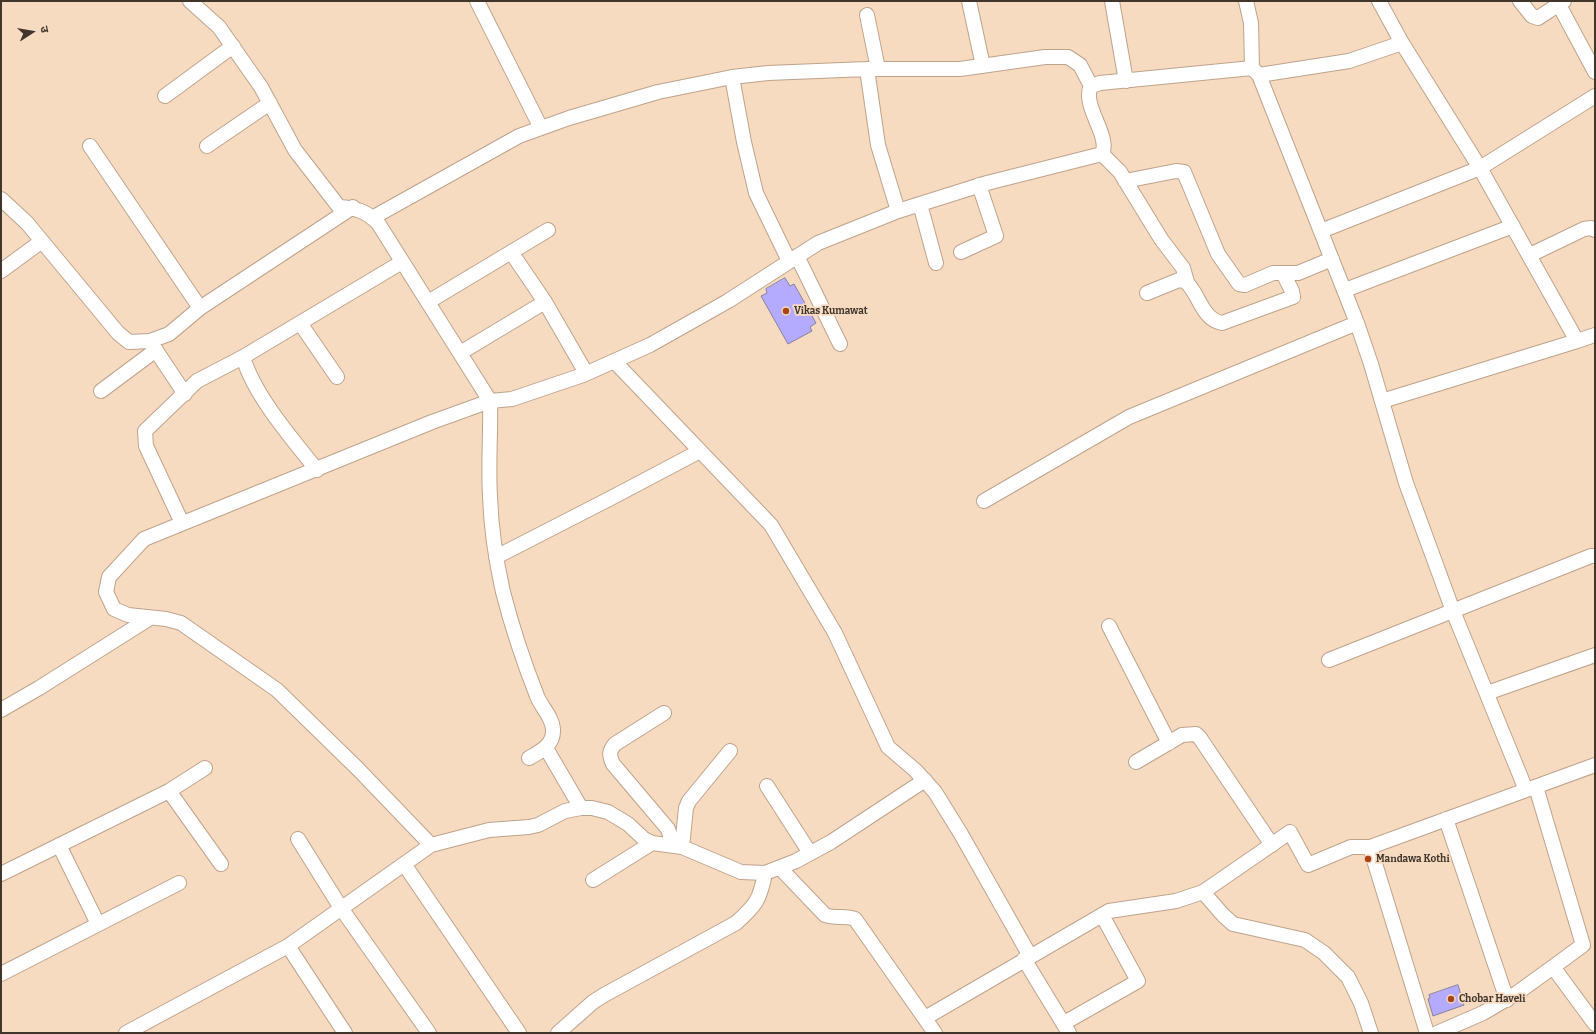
<!DOCTYPE html>
<html>
<head>
<meta charset="utf-8">
<style>
  body { margin:0 }
  #map { position:relative; width:1596px; height:1034px; overflow:hidden; background:#f7dbc1; font-family:Bitter,"Noto Sans Devanagari",serif }
  canvas { display:block }
  .frame { position:absolute; inset:0; border:2px solid #41362c; pointer-events:none }
  .north { position:absolute; left:12px; top:12px; width:40px; height:40px; -webkit-text-stroke:3px #f7dbc1; paint-order:stroke; rotate:78deg; font-size:11px; font-weight:700; line-height:16px; text-align:center; color:#41362c }
  .north::after { content:''; display:block; margin:auto; width:14px; height:18px; background:#41362c; clip-path:polygon(50% 0,100% 100%,50% 72%,0 100%) }
</style>
</head>
<body>
<div id="map">
<canvas width="1596" height="1034"></canvas>
<div class="frame"></div>
<div class="north">उ</div>
</div>
<script>
const ctx = document.querySelector('canvas').getContext('2d');
ctx.lineJoin = 'round';
function paint(path, color) { ctx.fillStyle = color; ctx.fill(path, 'evenodd'); }
function trace(path, color, width, dash) { ctx.strokeStyle = color; ctx.lineWidth = width; ctx.lineCap = dash ? 'butt' : 'round'; ctx.setLineDash(dash || []); ctx.stroke(path); }
function drawText(font, color, halo, rows, align = 'center') {
  ctx.font = font + ' Bitter,serif'; ctx.lineWidth = 3.5; ctx.setLineDash([]); ctx.textBaseline = 'middle'; ctx.strokeStyle = halo; ctx.fillStyle = color; for (const [text, x, y, turn = 0] of rows) {
    ctx.save(); ctx.translate(x, y); ctx.rotate((+turn || 0) * Math.PI / 180); ctx.textAlign = isNaN(turn) ? turn : align; if (halo) ctx.strokeText(text, 0, 0); ctx.fillText(text, 0, 0); ctx.restore();
  }
}
const building = new Path2D(`
  M 785,278 L 790,286 L 794,284 L 816,323 L 810,327 L 812,331 L 788,344 L 761,296 L 767,293 L 766,289 Z
  M 1458,985 L 1464,1005 L 1433,1016 L 1428,999 L 1430,998 L 1429,995 Z`);
const minor = new Path2D(`
  M 190,1 L 219,27 L 261,87 L 295,150 L 339,207 C 356,208 366,211 378,223 L 490,401 L 512,399 L 583,375 L 650,345 L 728,301 L 818,243 L 898,211 L 987,183 L 1102,154 C 1111,136 1081,105 1091,86 L 1100,83 L 1252,68 L 1259,75 L 1357,323 L 1371,364 L 1406,483 L 1453,611 L 1526,790
  M 477,1 L 541,128
  M 969,1 L 983,66
  M 1112,1 L 1126,81
  M 1246,1 L 1251,23 L 1252,68
  M 1379,1 L 1402,43 L 1480,168 L 1577,341 L 1595,335
  M 1520,1 L 1532,16 L 1538,18 L 1564,1
  M 1559,5 L 1595,72
  M 867,15 L 878,69
  M 867,69 L 878,145 L 898,211
  M 1259,75 L 1349,61 L 1402,43
  M 165,96 L 233,46
  M 90,146 L 200,308
  M 207,146 L 270,103
  M 1102,154 L 1120,172 L 1161,239 L 1183,268 L 1187,282
  M 1125,181 L 1176,171 L 1184,172 L 1218,254 L 1239,284 L 1245,285 L 1273,273 L 1298,273 L 1332,259
  M 1,199 L 27,223 L 118,333 L 129,342 L 150,341 L 169,334 L 200,308 L 353,207
  M 920,204 L 936,263
  M 372,218 L 519,136 L 569,118 L 658,92 L 732,77
  M 1321,231 L 1480,168 L 1595,96
  M 511,252 L 545,302 L 586,373
  M 961,252 L 996,236 L 979,185
  M 1530,255 L 1584,229 L 1591,228 L 1595,230
  M 797,256 L 840,344
  M 789,261 L 756,193 L 744,142 L 732,77 L 768,73 L 867,69 L 960,69 L 1045,57 L 1068,57 L 1080,65 L 1091,86
  M 1,271 L 42,241
  M 1345,290 L 1513,226
  M 1147,293 L 1179,280 L 1185,281 C 1199,292 1201,319 1222,323 L 1293,297 L 1292,291 L 1283,273
  M 428,302 L 548,230
  M 300,323 L 337,377
  M 151,343 L 185,394
  M 460,353 L 545,302
  M 614,361 L 771,525 L 835,633 L 888,747 L 915,770 L 935,792 L 961,834 L 1030,956
  M 101,391 L 156,350
  M 1382,401 L 1577,341
  M 317,470 C 292,439 254,395 243,357 L 402,262
  M 984,501 L 1129,417 L 1357,323
  M 182,523 L 146,446 L 145,431 L 197,381 L 243,357
  M 496,557 L 611,498 L 700,451
  M 1109,626 L 1169,743
  M 1329,660 L 1591,556 L 1595,556
  M 1487,693 L 1595,655
  M 1,710 L 39,688 L 150,618
  M 664,713 L 615,744 C 609,751 609,755 613,764 L 668,829 L 673,845
  M 546,748 L 581,808
  M 1136,762 L 1182,735 L 1196,734 L 1200,738 L 1272,845
  M 767,786 L 810,853
  M 1536,787 L 1583,945 L 1553,967
  M 169,791 L 221,864
  M 1446,819 L 1507,1000
  M 298,839 L 341,908 L 429,1033
  M 59,845 L 98,924
  M 431,845 L 358,769 L 277,690 L 181,623 L 166,619 L 128,615 L 114,609 L 106,592 L 109,577 L 144,539 L 432,422 L 490,401 C 491,432 488,464 490,496 C 491,528 496,561 503,592 C 512,627 524,663 537,696 C 541,707 552,716 553,729 C 554,745 541,751 529,758
  M 682,847 L 686,808 L 689,801 L 730,751
  M 1370,847 L 1427,1033
  M 404,864 L 519,1033
  M 780,868 L 825,915 C 836,919 845,915 855,919 L 935,1033
  M 1,874 L 169,791 L 205,768
  M 593,880 L 652,843
  M 1203,892 L 1223,915 L 1233,924 L 1305,940 L 1324,953 L 1348,977 L 1361,1003 L 1371,1033
  M 288,946 L 345,1033
  M 1024,959 L 1069,1033
  M 1,974 L 179,883
  M 925,1018 L 1109,911 L 1176,901 L 1203,892 L 1290,832 L 1308,865 L 1351,847 L 1370,847 L 1595,765
  M 1064,1023 L 1138,981 L 1102,915
  M 126,1033 L 288,946 L 431,845 L 489,830 L 529,827 L 538,825 L 565,811 L 581,808 L 592,808 L 608,812 L 628,824 L 644,839 L 652,843 L 682,847 L 741,872 L 765,873 L 796,861 L 831,842 L 925,780
  M 558,1033 L 593,1002 L 604,995 L 736,923 C 756,905 760,900 765,873
  M 1437,1033 L 1483,1013 L 1517,993 L 1553,967 L 1595,1024`);
const markers = [
  [786,311,4,"#aa4613"],
  [1368,859,4,"#aa4613"],
  [1451,999,4,"#aa4613"]
];
const poiNames = [
  ["Vikas Kumawat",794,311],
  ["Mandawa Kothi",1376,859],
  ["Chobar Haveli",1459,999]
];
paint(building, '#b5abfe');
trace(building, '#8381a0', 1);
trace(minor, '#bea38b', 16);
trace(minor, '#fff', 14);
for (const [x, y, r, color] of markers) { const dot = new Path2D(); dot.arc(x, y, r, 0, 2 * Math.PI); ctx.fillStyle = color; ctx.fill(dot); trace(dot, '#f7dbc1', 1.5); }
drawText('bold 10px', '#41362c', '#f7dbc1', poiNames, 'left');
</script>
</body>
</html>
